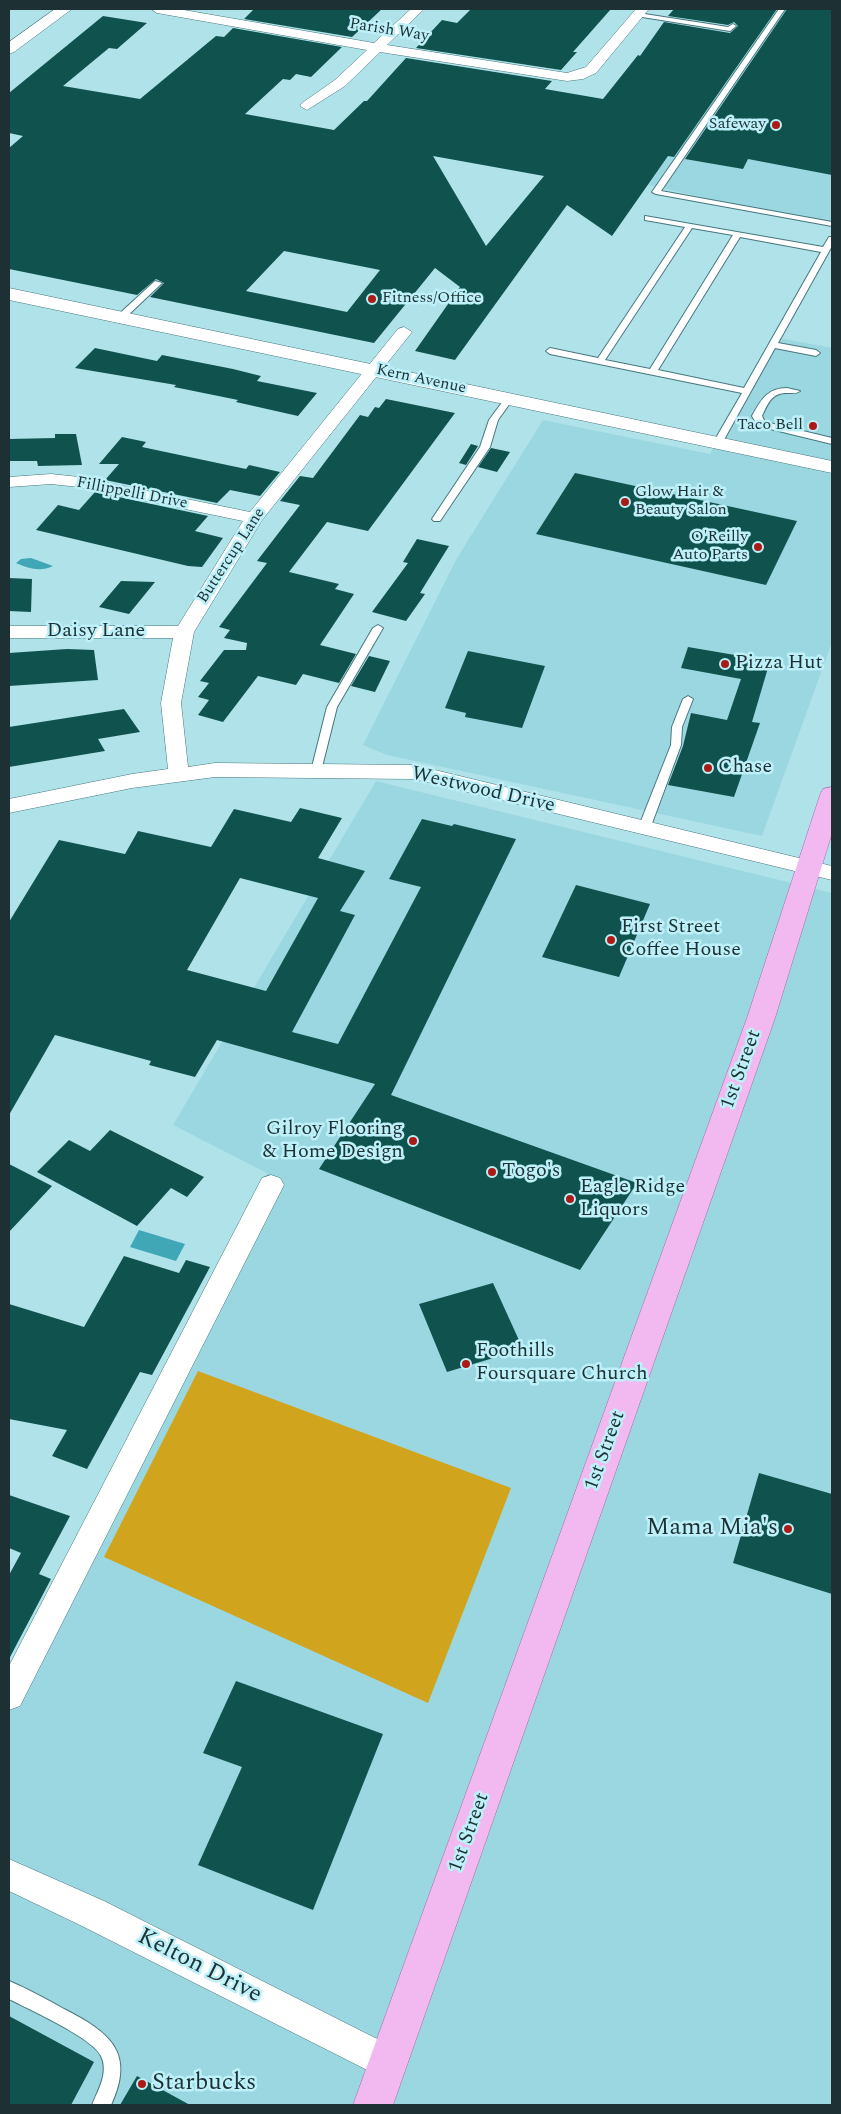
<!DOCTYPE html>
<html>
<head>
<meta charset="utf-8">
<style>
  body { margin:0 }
  #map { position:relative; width:841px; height:2114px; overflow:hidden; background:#b0e2ea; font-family:Spectral,serif }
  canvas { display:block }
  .frame { position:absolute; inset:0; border:10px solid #1d3134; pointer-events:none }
</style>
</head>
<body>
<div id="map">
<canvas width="841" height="2114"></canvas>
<div class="frame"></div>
</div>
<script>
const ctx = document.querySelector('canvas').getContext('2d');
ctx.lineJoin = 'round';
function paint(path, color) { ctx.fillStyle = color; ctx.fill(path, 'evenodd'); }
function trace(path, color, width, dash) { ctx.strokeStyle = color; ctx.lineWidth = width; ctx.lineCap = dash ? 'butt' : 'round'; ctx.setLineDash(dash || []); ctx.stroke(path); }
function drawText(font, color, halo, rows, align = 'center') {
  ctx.font = font + ' Spectral,serif'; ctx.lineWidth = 5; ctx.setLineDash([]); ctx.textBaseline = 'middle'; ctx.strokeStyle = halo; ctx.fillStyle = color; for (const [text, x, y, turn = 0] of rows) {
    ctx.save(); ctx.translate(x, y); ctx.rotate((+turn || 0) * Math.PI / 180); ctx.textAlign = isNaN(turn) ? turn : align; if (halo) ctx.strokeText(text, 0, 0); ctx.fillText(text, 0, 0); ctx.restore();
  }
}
const built = new Path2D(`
  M 772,9 L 832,9 L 832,227 L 648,185 Z
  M 774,337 L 832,348 L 832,642 L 762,836 L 387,755 L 363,745 L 457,558 L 543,420 L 710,454 Z
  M 376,781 L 832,893 L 832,2105 L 9,2105 L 9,1674 L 267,1173 L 173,1125 Z`);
const green = new Path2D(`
  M 198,1371 L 511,1488 L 428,1703 L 104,1557 Z`);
const water = new Path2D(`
  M 31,558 L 53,566 C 41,572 29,569 16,563 L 21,559 Z
  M 139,1230 L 185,1244 L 176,1261 L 130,1247 Z`);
const building = new Path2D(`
  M 254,9 L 382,9 L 352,37 L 244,19 Z
  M 471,9 L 611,9 L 573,52 L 577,52 L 561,70 L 416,48 L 442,20 L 457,23 Z
  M 674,9 L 777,9 L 674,157 L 668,156 L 612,236 L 567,205 L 455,360 L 415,351 L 460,287 L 435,268 L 374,343 L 150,297 L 164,283 L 156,279 L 137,295 L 9,269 L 9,148 L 23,136 L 9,133 L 9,93 L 103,16 L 147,23 L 117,49 L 109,48 L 63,86 L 140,99 L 216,36 L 224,37 L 233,28 L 342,47 L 311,77 L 296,74 L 290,80 L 283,79 L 245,114 L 334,130 L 364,101 L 367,101 L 406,58 L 552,81 L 545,89 L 603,99 L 638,55 L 640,56 L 664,22 L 730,33 L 738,26 L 734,22 L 728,25 L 668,16 ZM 433,156 L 544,176 L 486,246 ZM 284,251 L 345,263 L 380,270 L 347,312 L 246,291 Z
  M 787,9 L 832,9 L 832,175 L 748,159 L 743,169 L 685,159 Z
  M 95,348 L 157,361 L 162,355 L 233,369 L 261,376 L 257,381 L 317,393 L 298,416 L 236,402 L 238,400 L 174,387 L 176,385 L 75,368 Z
  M 386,399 L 455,413 L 368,531 L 327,522 L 289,572 L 339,584 L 335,589 L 354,594 L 320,645 L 356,654 L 339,683 L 303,674 L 296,685 L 258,676 L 223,722 L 198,715 L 209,700 L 198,697 L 209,683 L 200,681 L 224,650 L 246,650 L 247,643 L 224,638 L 230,630 L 219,627 L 267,563 L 257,561 L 300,505 L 280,501 L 300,476 L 313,478 L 360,415 L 368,417 L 375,407 L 379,408 Z
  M 55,434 L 76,434 L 82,465 L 38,466 L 37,461 L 9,461 L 9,439 L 55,438 Z
  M 122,437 L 146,442 L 142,447 L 246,469 L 249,465 L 280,472 L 260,496 L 230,490 L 217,503 L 105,480 L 119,464 L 99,464 Z
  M 471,444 L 478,446 L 466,465 L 459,463 Z
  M 491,448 L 510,452 L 497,472 L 478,467 Z
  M 575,473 L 797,521 L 766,585 L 536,534 Z
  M 95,492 L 208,516 L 195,531 L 223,538 L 202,567 L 188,566 L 36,530 L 58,505 L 79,510 Z
  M 417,539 L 449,546 L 420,593 L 425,594 L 406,621 L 372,612 L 408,563 L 403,562 Z
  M 9,578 L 32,579 L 31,612 L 9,611 Z
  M 121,581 L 155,582 L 129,614 L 99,607 Z
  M 688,647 L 770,661 L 752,722 L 760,723 L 734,797 L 668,785 L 683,746 L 691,713 L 727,720 L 741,679 L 681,668 Z
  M 67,649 L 94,650 L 98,680 L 9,686 L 9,653 Z
  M 468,651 L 545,666 L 522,728 L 465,717 L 466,713 L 445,708 Z
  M 369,656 L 390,661 L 375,692 L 351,686 Z
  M 124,709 L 140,732 L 98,739 L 105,751 L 9,767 L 9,727 Z
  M 300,808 L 342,818 L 318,858 L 365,871 L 340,911 L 355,915 L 292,1032 L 338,1044 L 421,887 L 389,879 L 422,819 L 452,826 L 454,824 L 516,839 L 391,1095 L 637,1183 L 580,1270 L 319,1169 L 375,1084 L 217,1040 L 195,1077 L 149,1065 L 151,1061 L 55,1035 L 9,1115 L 9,922 L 59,840 L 125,854 L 138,831 L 211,847 L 234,809 L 291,822 ZM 240,878 L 318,898 L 266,991 L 187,970 Z
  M 576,885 L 650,904 L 619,977 L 542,957 Z
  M 110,1130 L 204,1177 L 187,1197 L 171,1188 L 137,1226 L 37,1172 L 69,1140 L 90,1151 Z
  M 9,1164 L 52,1186 L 9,1232 Z
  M 124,1256 L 179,1273 L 186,1260 L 210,1267 L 152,1375 L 140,1372 L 87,1469 L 52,1456 L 67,1430 L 9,1419 L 9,1304 L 84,1327 Z
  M 493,1283 L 523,1349 L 447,1372 L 419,1304 Z
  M 759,1473 L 832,1494 L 832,1594 L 733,1563 Z
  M 9,1495 L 70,1516 L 39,1574 L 51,1579 L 9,1659 L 9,1575 L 21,1553 L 9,1548 Z
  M 236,1681 L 383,1734 L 313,1910 L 198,1865 L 242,1767 L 203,1753 Z
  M 9,2016 L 94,2062 L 71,2105 L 9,2105 Z
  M 137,2076 L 190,2105 L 120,2105 Z`);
const lane = new Path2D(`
  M 779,9 L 785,9 L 661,191 L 832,222 L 832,226 L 656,194 L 652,192 Z
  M 638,13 L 728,27 L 733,24 L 736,26 L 730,31 L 636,16 L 635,15 Z
  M 645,216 L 823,247 L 829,237 L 832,237 L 832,246 L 778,343 L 816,350 L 820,353 L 816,356 L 775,348 L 721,445 L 715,445 L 713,443 L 742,393 L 550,354 L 546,351 L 550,348 L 598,358 L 685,227 L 645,220 ZM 692,228 L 733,235 L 650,369 L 605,360 ZM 740,237 L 821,252 L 744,388 L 658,370 Z
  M 155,281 L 162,283 L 124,319 L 118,319 L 118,315 Z
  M 787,388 L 800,391 C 796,394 794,393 789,393 C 772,392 768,403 762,416 L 765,422 L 832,438 L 832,444 L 758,426 L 752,416 C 761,400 767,388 787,388 Z
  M 509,396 L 513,399 L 498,420 L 490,447 L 440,521 L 434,521 L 432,519 L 480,447 L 489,420 L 506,397 Z
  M 378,625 L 383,628 L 337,707 L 321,771 L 316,775 L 312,774 L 311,771 L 327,707 L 373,628 Z
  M 688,696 L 693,699 L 682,727 L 681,745 L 651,826 L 645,830 L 641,829 L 639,826 L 671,745 L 672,727 L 683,699 Z
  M 9,1981 C 28,1989 46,1999 64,2009 C 109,2032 136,2052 111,2105 L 92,2105 C 98,2090 109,2073 101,2056 C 93,2038 28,2009 9,1999 Z`);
const street = new Path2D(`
  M 151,9 L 178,9 L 374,43 L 411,9 L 424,9 L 387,45 L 567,73 L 586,67 L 636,9 L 649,9 L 596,73 L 583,79 L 567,81 L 380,52 L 345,86 L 307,110 L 300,106 L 302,103 L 335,80 L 367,50 L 157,13 Z
  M 404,327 L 412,332 L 262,520 L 194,632 L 181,703 L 188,767 L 215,763 L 414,765 L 832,866 L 832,880 L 414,779 L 215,777 L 132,788 L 9,813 L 9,799 L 132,774 L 168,769 L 161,703 L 173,638 L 9,638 L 9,626 L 178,626 L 243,521 L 79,487 L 51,484 L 9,487 L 9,477 L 51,474 L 79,477 L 250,512 L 398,329 Z
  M 271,1175 L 280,1178 L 284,1185 L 20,1706 L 9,1710 L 9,1666 L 262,1178 Z
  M 9,1859 L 104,1901 L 399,2050 L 404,2062 L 399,2074 L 387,2079 L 375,2074 L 80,1925 L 9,1891 Z`);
const secondary = new Path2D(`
  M 55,9 L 72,9 L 14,52 L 9,54 L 9,42 Z
  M 9,288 L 832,461 L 832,473 L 9,300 Z`);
const primary = new Path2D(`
  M 832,787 L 832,833 L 775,1018 L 393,2105 L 353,2105 L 747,1018 L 820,795 L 823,789 Z`);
const markers = [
  [776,125,5,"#ac1a17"],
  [372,299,5,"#ac1a17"],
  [813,426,5,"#ac1a17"],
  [625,502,5,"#ac1a17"],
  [758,547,5,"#ac1a17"],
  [725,664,5,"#ac1a17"],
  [708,768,5,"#ac1a17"],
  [611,940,5,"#ac1a17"],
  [413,1141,5,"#ac1a17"],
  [492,1172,5,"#ac1a17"],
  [570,1199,5,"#ac1a17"],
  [466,1364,5,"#ac1a17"],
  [788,1529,5,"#ac1a17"],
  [142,2084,5,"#ac1a17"]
];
const farStreetnames = [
  ["Parish Way",389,31,9],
  ["Kern Avenue",421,380,12],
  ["Fillippelli Drive",132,494,11],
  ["Buttercup Lane",232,556,-57]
];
const farPoinames = [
  ["Safeway",766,125],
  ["Fitness/Office",382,299,"left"],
  ["Taco Bell",803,426],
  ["Glow Hair &",635,493,"left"],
  ["Beauty Salon",635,511,"left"],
  ["O'Reilly",748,538],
  ["Auto Parts",748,556]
];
const streetNames = [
  ["Daisy Lane",96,632],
  ["Westwood Drive",483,791,13],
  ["1st Street",742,1070,-70],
  ["1st Street",606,1451,-70],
  ["1st Street",470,1833,-70]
];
const poiNames = [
  ["Pizza Hut",735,664],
  ["Chase",718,768],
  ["First Street",621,928],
  ["Coffee House",621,951],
  ["Gilroy Flooring",403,1130,"right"],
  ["& Home Design",403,1153,"right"],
  ["Togo's",502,1172],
  ["Eagle Ridge",580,1188],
  ["Liquors",580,1211],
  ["Foothills",476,1352],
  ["Foursquare Church",476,1375]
];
const nearPoinames = [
  ["Mama Mia's",778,1529],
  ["Starbucks",152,2084,"left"]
];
const nearStreetnames = [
  ["Kelton Drive",199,1967,27]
];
paint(built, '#9bd7e0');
paint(green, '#d1a41d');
paint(water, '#40a7b6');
paint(building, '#10534e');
trace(lane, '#47777e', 2);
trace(street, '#47777e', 1);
trace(secondary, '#47777e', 1);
trace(primary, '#a26ba8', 1);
paint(lane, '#fff');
paint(street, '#fff');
paint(secondary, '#fff');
paint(primary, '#f2b9f1');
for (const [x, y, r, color] of markers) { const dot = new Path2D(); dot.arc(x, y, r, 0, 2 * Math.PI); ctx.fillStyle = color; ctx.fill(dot); trace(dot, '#bdf0f8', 2); }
drawText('16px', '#1d3134', '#bdf0f8', farStreetnames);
drawText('16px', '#1d3134', '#bdf0f8', farPoinames, 'right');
drawText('20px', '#1d3134', '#bdf0f8', streetNames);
drawText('20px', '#1d3134', '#bdf0f8', poiNames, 'left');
drawText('24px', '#1d3134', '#bdf0f8', nearPoinames, 'right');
drawText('24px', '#1d3134', '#bdf0f8', nearStreetnames);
</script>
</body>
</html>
